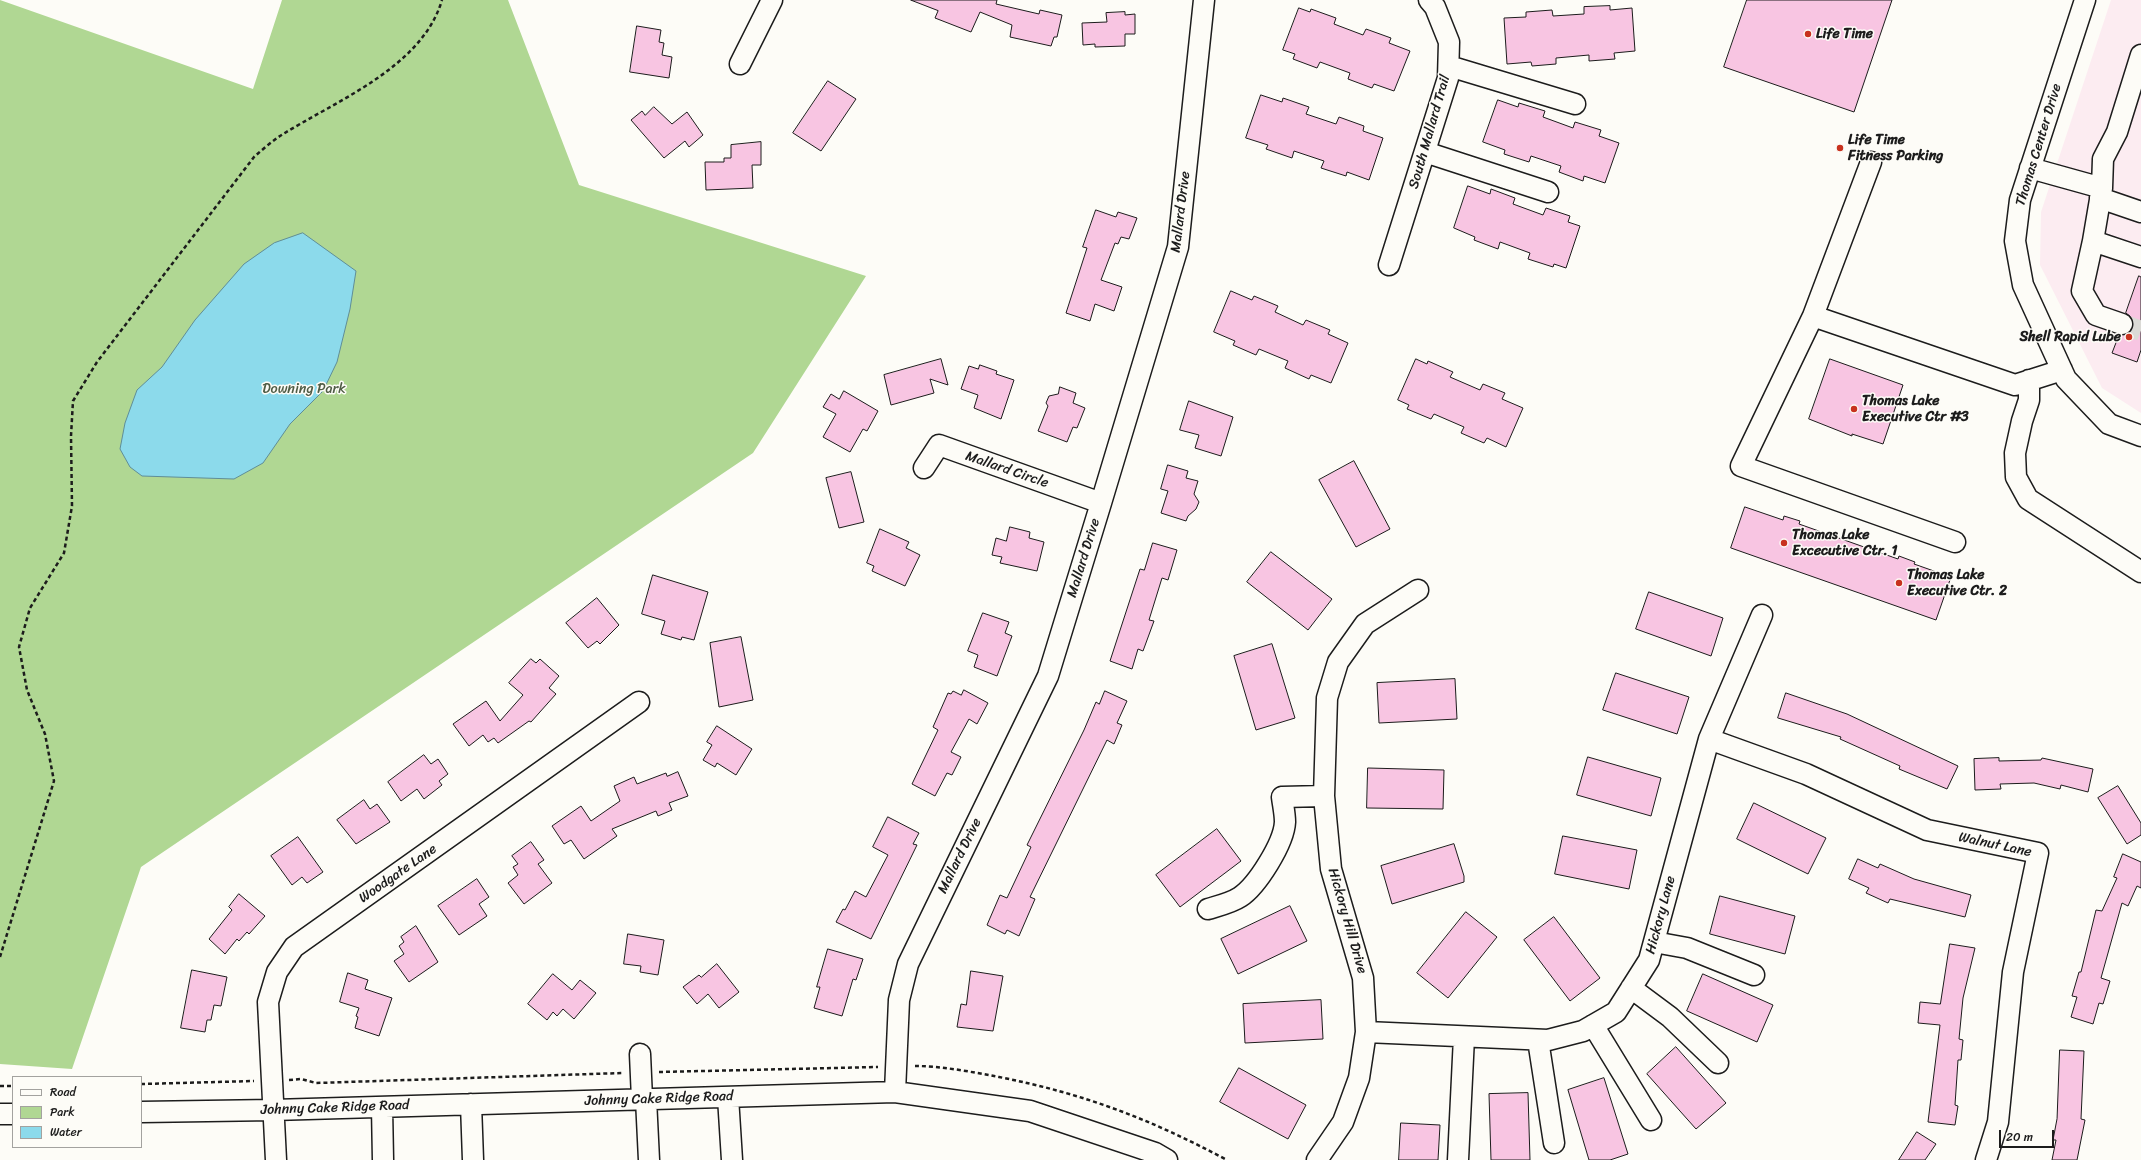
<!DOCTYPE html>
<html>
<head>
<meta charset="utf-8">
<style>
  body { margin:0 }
  #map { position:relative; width:2141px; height:1160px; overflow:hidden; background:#fdfcf7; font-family:Sriracha,sans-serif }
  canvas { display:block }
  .legend { position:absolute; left:12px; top:1076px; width:130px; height:72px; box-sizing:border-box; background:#fdfcf7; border:1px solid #a3a29f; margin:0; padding:5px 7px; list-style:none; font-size:12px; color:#1c1c1c }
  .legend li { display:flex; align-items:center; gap:8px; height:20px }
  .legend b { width:20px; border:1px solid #a3a29f }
  .scale { position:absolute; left:1999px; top:1130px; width:55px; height:18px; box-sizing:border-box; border:2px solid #1c1c1c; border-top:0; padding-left:5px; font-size:12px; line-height:14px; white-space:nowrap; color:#1c1c1c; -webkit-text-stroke:3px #fdfcf7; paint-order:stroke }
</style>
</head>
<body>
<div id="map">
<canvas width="2141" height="1160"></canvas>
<ul class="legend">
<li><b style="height:5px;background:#fdfcf7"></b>Road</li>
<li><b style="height:11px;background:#b0d793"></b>Park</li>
<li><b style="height:11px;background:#8cdaeb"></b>Water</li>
</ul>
<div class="scale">20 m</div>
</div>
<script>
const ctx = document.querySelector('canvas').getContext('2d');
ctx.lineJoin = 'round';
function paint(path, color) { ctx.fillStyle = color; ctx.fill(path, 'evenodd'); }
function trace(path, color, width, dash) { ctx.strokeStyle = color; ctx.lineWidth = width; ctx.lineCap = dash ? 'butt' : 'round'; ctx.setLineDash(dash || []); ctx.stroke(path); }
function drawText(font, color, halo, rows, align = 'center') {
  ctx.font = font + ' Sriracha,sans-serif'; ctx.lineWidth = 3; ctx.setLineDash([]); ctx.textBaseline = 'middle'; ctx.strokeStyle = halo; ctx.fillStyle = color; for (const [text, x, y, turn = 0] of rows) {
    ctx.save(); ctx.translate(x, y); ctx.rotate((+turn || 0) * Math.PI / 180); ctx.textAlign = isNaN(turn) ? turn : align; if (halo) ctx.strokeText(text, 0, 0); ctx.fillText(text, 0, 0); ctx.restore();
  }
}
const built = new Path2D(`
  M 2111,0 L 2141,0 L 2141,413 L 2102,388 L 2040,265 L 2041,212 Z`);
const green = new Path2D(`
  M 0,0 L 253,89 L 282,0 L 508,0 L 579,185 L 866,276 L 753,453 L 141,867 L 72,1069 L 0,1064 Z`);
const water = new Path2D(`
  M 303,233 L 356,271 L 350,309 L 337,362 L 323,391 L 290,424 L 263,463 L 234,479 L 142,476 L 130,467 L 120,449 L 125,423 L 137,390 L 162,367 L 195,320 L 244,264 L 274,243 Z`);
const building = new Path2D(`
  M 911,0 L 997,0 L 996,4 L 1039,14 L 1040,10 L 1062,15 L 1057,37 L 1054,37 L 1051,46 L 1010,37 L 1012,25 L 980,12 L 971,32 L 935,18 L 938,11 Z
  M 1747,0 L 1892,0 L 1854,112 L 1724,67 Z
  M 1610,6 L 1610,10 L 1632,8 L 1635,51 L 1614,53 L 1615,59 L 1589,61 L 1589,55 L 1556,58 L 1556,64 L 1532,66 L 1531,62 L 1507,64 L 1504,18 L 1526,17 L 1526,12 L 1552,10 L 1553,16 L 1584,14 L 1584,7 Z
  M 1299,8 L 1310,12 L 1311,9 L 1336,18 L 1334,24 L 1363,35 L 1366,29 L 1391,38 L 1389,43 L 1410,51 L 1394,91 L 1374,84 L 1372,88 L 1348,79 L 1350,73 L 1320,62 L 1317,68 L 1293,59 L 1295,54 L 1283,50 Z
  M 1125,12 L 1125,15 L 1135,14 L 1135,34 L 1125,34 L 1125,46 L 1095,47 L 1095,44 L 1083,45 L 1082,23 L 1107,22 L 1106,13 Z
  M 637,26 L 661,30 L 659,42 L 664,43 L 662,55 L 672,57 L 669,78 L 630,72 Z
  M 828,81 L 856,99 L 821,151 L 793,133 Z
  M 1261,95 L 1282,102 L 1283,98 L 1309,107 L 1306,114 L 1336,124 L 1339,117 L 1364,126 L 1363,131 L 1383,138 L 1369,180 L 1347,172 L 1346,176 L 1321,168 L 1324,161 L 1294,151 L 1292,158 L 1266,149 L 1268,145 L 1246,138 Z
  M 1498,100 L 1518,107 L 1519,103 L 1545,111 L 1543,117 L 1573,128 L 1575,122 L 1601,130 L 1599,136 L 1619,143 L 1605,183 L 1584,176 L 1583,181 L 1559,172 L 1561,166 L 1531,156 L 1529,162 L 1504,154 L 1505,150 L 1483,142 Z
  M 654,107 L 672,124 L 687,112 L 703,135 L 689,147 L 685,141 L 664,158 L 631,120 L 642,111 L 645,115 Z
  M 761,142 L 761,165 L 752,165 L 753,188 L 706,190 L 705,162 L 724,162 L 724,158 L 731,158 L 731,145 Z
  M 1468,186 L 1490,194 L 1491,189 L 1515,198 L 1513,204 L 1543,215 L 1546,208 L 1570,216 L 1568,222 L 1580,226 L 1566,268 L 1554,264 L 1553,267 L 1528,259 L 1530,253 L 1500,242 L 1498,249 L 1474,240 L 1475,237 L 1454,228 Z
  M 1096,210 L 1116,217 L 1118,212 L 1137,218 L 1129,239 L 1121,237 L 1118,244 L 1115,243 L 1101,280 L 1122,287 L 1114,311 L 1095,304 L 1090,321 L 1066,313 L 1087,248 L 1083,247 Z
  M 2139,276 L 2141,277 L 2141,350 L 2137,362 L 2112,353 L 2119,335 L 2129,333 L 2133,327 L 2131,317 L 2126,313 Z
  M 1231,291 L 1252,300 L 1254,296 L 1278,306 L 1275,312 L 1303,325 L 1306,320 L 1330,330 L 1328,334 L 1348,343 L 1331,383 L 1311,375 L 1309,379 L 1285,368 L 1288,361 L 1259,349 L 1256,355 L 1233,345 L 1235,341 L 1214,332 Z
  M 941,359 L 948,385 L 930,379 L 934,393 L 891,405 L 884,375 Z
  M 1416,359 L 1427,364 L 1428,361 L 1453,372 L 1450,377 L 1480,390 L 1483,384 L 1505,393 L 1502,399 L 1523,408 L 1506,447 L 1487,438 L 1484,443 L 1461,433 L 1464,427 L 1434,414 L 1431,419 L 1407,409 L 1409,405 L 1398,400 Z
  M 1830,359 L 1903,385 L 1883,444 L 1852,434 L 1852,436 L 1809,419 Z
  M 980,365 L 997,371 L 996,374 L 1014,380 L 1001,419 L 974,408 L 978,395 L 961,389 L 969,366 L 978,369 Z
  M 1060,387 L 1076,393 L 1073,403 L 1085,408 L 1077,428 L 1073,427 L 1067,442 L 1038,431 L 1048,406 L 1046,403 L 1049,396 L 1058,394 Z
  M 844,391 L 878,411 L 867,431 L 863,429 L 850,452 L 823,437 L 836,414 L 823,407 L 831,394 L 839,399 Z
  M 1189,401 L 1233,417 L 1221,456 L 1195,448 L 1199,435 L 1180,430 Z
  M 1354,461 L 1390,529 L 1356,547 L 1319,480 Z
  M 1168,465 L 1188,471 L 1186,478 L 1198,481 L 1194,494 L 1199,502 L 1196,509 L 1188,516 L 1186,521 L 1161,513 L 1168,491 L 1161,489 Z
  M 851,472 L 864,522 L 839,528 L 826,478 Z
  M 1745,507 L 1783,520 L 1784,516 L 1800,521 L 1799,524 L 1898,559 L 1899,556 L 1915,562 L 1914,564 L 1951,577 L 1936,620 L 1731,548 Z
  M 1010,527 L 1030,532 L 1029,538 L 1044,542 L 1037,571 L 1000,563 L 1002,557 L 992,555 L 996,538 L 1006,541 Z
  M 880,529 L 909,542 L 906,548 L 920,555 L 905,586 L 872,571 L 874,566 L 867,563 Z
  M 1153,543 L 1177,550 L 1168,580 L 1162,578 L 1149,620 L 1154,621 L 1143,651 L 1138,649 L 1132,669 L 1110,661 L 1140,569 L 1144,570 Z
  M 1271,552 L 1332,599 L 1308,630 L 1247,582 Z
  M 653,575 L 708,592 L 694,640 L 682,637 L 681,640 L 661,634 L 665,621 L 642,614 Z
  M 1649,592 L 1723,618 L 1711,656 L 1636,629 Z
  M 597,598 L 619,625 L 600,644 L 597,641 L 588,648 L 566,623 Z
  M 983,613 L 1009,622 L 1005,633 L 1012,636 L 997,676 L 974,667 L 978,655 L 968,651 Z
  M 741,637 L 753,700 L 719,707 L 710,643 Z
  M 1272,644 L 1295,718 L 1256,730 L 1234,656 Z
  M 531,659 L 536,663 L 540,659 L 559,676 L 549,688 L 556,694 L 531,722 L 529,721 L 498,743 L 494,738 L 488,742 L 483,735 L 469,746 L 453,724 L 486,701 L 500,721 L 523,695 L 509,683 Z
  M 1616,673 L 1689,697 L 1677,734 L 1603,710 Z
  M 1455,679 L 1457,719 L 1379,723 L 1377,683 Z
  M 964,690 L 988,703 L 977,724 L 969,719 L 951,752 L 961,757 L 952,775 L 947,773 L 935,796 L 912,784 L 938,730 L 933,727 L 948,693 L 951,694 L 953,691 L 961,695 Z
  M 1105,691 L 1127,701 L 1117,723 L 1122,725 L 1114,744 L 1107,740 L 1030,897 L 1035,899 L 1019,936 L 1007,930 L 1005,934 L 987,925 L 1000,895 L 1007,898 L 1031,847 L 1027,845 L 1084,730 L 1096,702 L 1099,704 Z
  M 1786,693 L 1847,714 L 1958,766 L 1947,789 L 1899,769 L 1900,766 L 1840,739 L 1841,737 L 1778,718 Z
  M 717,726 L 752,749 L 736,775 L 717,763 L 715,767 L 703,760 L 712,745 L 707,742 Z
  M 424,755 L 431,764 L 438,759 L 448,774 L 439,781 L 442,785 L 424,799 L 417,789 L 401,801 L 388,782 Z
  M 1588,757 L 1661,778 L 1651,816 L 1577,795 Z
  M 1999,758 L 1999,761 L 2041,760 L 2042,758 L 2093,769 L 2088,792 L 2061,785 L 2060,789 L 2034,783 L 2000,784 L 2001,789 L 1975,790 L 1974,759 Z
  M 1368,768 L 1444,770 L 1443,809 L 1367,808 Z
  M 678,772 L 688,796 L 669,803 L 672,810 L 658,816 L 656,811 L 612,829 L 617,836 L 584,859 L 571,840 L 564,844 L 552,826 L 581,806 L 591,821 L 620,801 L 614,786 L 634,777 L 637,784 L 666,773 L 667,776 Z
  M 2118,786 L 2141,823 L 2141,835 L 2127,844 L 2098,798 Z
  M 364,800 L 370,809 L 377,804 L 390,822 L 356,844 L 337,820 Z
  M 1754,803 L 1826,838 L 1808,874 L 1737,839 Z
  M 888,817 L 919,833 L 913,844 L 917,845 L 871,939 L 836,922 L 843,909 L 845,910 L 855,891 L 866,897 L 888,855 L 873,847 Z
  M 1217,829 L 1241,861 L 1180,907 L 1156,875 Z
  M 1563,836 L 1637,850 L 1629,889 L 1555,874 Z
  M 298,837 L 323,872 L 307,883 L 302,877 L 292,885 L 271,856 Z
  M 531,842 L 544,860 L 538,864 L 552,883 L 524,904 L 508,883 L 518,875 L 513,867 L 518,864 L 512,856 Z
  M 1454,844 L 1464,876 L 1464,882 L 1392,904 L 1381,866 Z
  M 2123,854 L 2141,862 L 2141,888 L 2137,886 L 2128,906 L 2122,903 L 2101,978 L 2110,981 L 2103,1004 L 2099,1003 L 2093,1024 L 2071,1017 L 2077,997 L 2072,996 L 2079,972 L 2081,972 L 2096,910 L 2102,911 L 2117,878 L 2114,877 Z
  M 1858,859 L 1878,868 L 1880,864 L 1914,879 L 1971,895 L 1965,917 L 1890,899 L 1888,903 L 1866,893 L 1869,888 L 1849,879 Z
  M 477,879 L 489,897 L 479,904 L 487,916 L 459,935 L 438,906 Z
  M 239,894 L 265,916 L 249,934 L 247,932 L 239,941 L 237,939 L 225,954 L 209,939 L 232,910 L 229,907 Z
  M 1720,896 L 1795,916 L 1785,954 L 1710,934 Z
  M 1290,906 L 1307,941 L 1238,974 L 1221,939 Z
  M 1466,912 L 1497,937 L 1448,998 L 1417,973 Z
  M 1554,917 L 1600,978 L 1570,1001 L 1524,940 Z
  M 416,926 L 438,962 L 409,982 L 394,961 L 404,954 L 399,946 L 404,942 L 401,937 Z
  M 628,934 L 664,940 L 658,975 L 640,972 L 641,966 L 624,964 Z
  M 1950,944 L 1975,948 L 1963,998 L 1959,1039 L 1963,1040 L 1961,1060 L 1958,1060 L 1955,1105 L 1958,1106 L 1955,1125 L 1928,1122 L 1940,1025 L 1918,1023 L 1920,1002 L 1940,1004 Z
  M 828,949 L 863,959 L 856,980 L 853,979 L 842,1016 L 814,1008 L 820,987 L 817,987 Z
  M 717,964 L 739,992 L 719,1008 L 708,994 L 697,1004 L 683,987 L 699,975 L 701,977 Z
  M 192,970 L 227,977 L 221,1006 L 214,1005 L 211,1020 L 207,1020 L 205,1032 L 181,1028 Z
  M 971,971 L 1003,976 L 993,1031 L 957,1027 L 961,1004 L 966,1005 Z
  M 348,973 L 368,980 L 365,989 L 392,998 L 379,1036 L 355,1028 L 358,1017 L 356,1016 L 359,1008 L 340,1002 Z
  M 553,974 L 572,990 L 580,980 L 596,993 L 574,1019 L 563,1009 L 557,1016 L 553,1012 L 547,1020 L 528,1004 Z
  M 1703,974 L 1773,1005 L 1757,1042 L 1687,1011 Z
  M 1321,1000 L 1323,1039 L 1245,1043 L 1243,1004 Z
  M 1676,1047 L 1726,1103 L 1696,1129 L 1647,1074 Z
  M 2060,1050 L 2084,1051 L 2081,1119 L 2085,1120 L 2077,1160 L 2052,1160 L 2056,1140 L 2053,1140 L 2057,1119 Z
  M 1239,1068 L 1306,1105 L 1288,1139 L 1220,1102 Z
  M 1604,1078 L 1628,1154 L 1610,1160 L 1589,1160 L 1568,1090 Z
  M 1528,1093 L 1530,1160 L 1491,1160 L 1489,1094 Z
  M 1401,1123 L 1440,1125 L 1438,1160 L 1399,1160 Z
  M 1917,1132 L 1936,1144 L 1925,1160 L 1899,1160 Z`);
const minorTunnel = new Path2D(`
  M 2122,324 L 2141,331`);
const path = new Path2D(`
  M 0,957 L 54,781 L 45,734 L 27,690 L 19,647 L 30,608 L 64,553 L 72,506 L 71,436 L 73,401 L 97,362 L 254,157 C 262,150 271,142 280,136 C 335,101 422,68 442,0
  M 915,1066 C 942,1066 972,1072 999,1077 C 1085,1094 1150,1119 1227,1160
  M 659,1072 L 878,1067
  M 289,1080 L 301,1079 L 316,1083 L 622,1073
  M 141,1084 L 254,1081
  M 0,1086 L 13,1086`);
const minor = new Path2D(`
  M 2085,0 L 2020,200 L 2015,241 L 2023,285 L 2066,379 L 2109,424 L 2141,436
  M 740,64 L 772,0
  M 1449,66 L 1575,104
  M 1425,152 L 1548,192
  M 1871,162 L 1813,316 L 1741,466 L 1955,542
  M 2030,168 L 2102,188 L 2103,159 L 2117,132 L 2141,55
  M 2102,188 L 2093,241 L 2141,257
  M 2100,198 L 2141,212
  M 2093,241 L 2082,291 L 2096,315 L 2122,324
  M 1389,265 L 1448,78 L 1449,42 L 1435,7 L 1429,0
  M 1813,316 L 2015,385 L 2062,370
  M 2029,380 L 2029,400 L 2022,421 L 2015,453 L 2016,477 L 2028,499 L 2141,572
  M 924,468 L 939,445 L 1101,503
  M 1709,739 L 1806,774 L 1927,830 L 2038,853 L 2013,972 L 1998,1122 L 1986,1160
  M 1208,909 C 1218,906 1231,903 1240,897 C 1257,886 1284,843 1285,822 C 1285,814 1283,805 1282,797 L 1324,796
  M 1654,942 L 1687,948 L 1754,975
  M 1631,988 L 1670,1017 L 1718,1063
  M 1593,1025 L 1651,1120
  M 1366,1032 L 1548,1040 L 1583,1031 L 1616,1012 L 1649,960 L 1709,739 L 1762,615
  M 1538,1040 L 1554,1143
  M 640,1054 L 642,1099
  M 895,1092 L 899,1000 L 908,964 L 1048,676 L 1101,503 L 1178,247 L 1204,0
  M 728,1097 L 732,1160
  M 646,1099 L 649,1160
  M 471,1104 L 473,1160
  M 382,1107 L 383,1160
  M 141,1112 L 273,1110 L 895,1092 L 1030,1111 L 1155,1153 L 1167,1160
  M 0,1114 L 13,1114
  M 276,1160 L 268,1002 L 277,972 L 294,947 L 639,702
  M 1317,1160 L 1343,1122 L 1359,1078 L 1366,1032 L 1363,978 L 1331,869 L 1324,796 L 1327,698 L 1338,662 L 1365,624 L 1418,590
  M 1458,1160 L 1464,1037`);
const markers = [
  [1808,34,4,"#c8321e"],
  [1840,148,4,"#c8321e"],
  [2129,337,4,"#c8321e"],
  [1854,409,4,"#c8321e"],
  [1784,543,4,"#c8321e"],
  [1899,583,4,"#c8321e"]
];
const poiNames = [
  ["Life Time",1816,34],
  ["Life Time",1848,140],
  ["Fitness Parking",1848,156],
  ["Shell Rapid Lube",2121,337,"right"],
  ["Thomas Lake",1862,401],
  ["Executive Ctr #3",1862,417],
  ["Thomas Lake",1792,535],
  ["Excecutive Ctr. 1",1792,551],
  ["Thomas Lake",1907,575],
  ["Executive Ctr. 2",1907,591]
];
const streetNames = [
  ["South Mallard Trail",1430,132,-74],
  ["Thomas Center Drive",2039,145,-73],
  ["Mallard Drive",1181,212,-83],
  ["Mallard Circle",1007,470,19],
  ["Mallard Drive",1084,558,-73],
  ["Walnut Lane",1995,845,12],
  ["Mallard Drive",960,856,-64],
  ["Woodgate Lane",398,874,-35],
  ["Hickory Lane",1661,915,-75],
  ["Hickory Hill Drive",1347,921,74],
  ["Johnny Cake Ridge Road",659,1099,-2],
  ["Johnny Cake Ridge Road",335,1108,-2]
];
const parkNames = [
  ["Downing Park",304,389]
];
paint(built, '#fcecf1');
paint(green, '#b0d793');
paint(water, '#8cdaeb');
trace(water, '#5f8e98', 1);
paint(building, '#f8c5e2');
trace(building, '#1c1c1c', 1);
trace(minorTunnel, '#dbdad6', 20, [20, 10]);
trace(minor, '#1c1c1c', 23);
trace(path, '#1c1c1c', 2.5, [4, 3]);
trace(minor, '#fdfcf7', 20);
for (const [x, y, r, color] of markers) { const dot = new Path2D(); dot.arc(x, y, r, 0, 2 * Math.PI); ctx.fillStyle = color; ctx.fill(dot); trace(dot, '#fdfcf7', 1.5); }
drawText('bold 14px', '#1c1c1c', '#fdfcf7', poiNames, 'left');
drawText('14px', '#1c1c1c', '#fdfcf7', streetNames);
drawText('14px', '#505d46', '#fdfcf7', parkNames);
</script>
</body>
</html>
